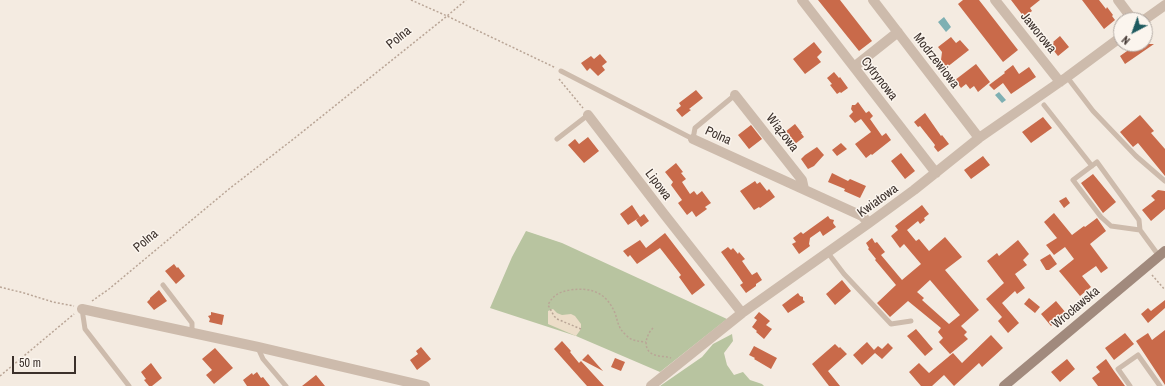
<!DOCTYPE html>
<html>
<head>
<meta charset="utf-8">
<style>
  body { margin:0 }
  #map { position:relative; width:1165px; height:386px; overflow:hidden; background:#f4ebe1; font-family:"Archivo Narrow",sans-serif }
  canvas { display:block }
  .north { position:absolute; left:1113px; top:12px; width:40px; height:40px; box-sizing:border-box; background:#fbf5ee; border:1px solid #aea6a0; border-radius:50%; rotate:221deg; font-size:11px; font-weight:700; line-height:16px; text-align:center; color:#3b302b }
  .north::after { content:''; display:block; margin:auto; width:14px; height:18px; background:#1e5a5f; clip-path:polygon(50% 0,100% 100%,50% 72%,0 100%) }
  .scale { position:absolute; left:12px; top:356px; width:64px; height:18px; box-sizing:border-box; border:2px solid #3b302b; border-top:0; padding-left:5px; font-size:12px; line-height:14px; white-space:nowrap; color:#3b302b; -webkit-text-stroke:3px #fbf5ee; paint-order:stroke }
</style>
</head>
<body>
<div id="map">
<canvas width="1165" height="386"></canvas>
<div class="north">N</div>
<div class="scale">50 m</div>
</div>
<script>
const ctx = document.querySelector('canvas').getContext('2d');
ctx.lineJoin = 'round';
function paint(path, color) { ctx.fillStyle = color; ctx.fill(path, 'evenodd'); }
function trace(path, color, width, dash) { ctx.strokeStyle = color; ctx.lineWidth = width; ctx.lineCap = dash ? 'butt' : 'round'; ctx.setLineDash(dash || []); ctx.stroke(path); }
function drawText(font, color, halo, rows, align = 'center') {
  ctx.font = font + ' "Archivo Narrow",sans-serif'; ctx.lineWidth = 3; ctx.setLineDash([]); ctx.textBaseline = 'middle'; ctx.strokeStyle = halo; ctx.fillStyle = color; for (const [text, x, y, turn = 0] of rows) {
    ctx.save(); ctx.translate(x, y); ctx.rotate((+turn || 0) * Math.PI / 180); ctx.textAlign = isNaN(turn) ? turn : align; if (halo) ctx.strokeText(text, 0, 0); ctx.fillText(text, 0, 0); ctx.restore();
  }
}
const green = new Path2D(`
  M 526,231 L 562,243 L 727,319 L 660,372 L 576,336 L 490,308 L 512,257 Z
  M 732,334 L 733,341 L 724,353 L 727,365 L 734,375 L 743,372 L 750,380 L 762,384 L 764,386 L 660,386 L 702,357 L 713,344 Z`);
const plaza = new Path2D(`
  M 553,309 L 557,313 L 562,315 L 571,314 L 575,316 L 581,324 L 581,329 L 576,336 L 548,324 L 548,311 Z`);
const water = new Path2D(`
  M 944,17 L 951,27 L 946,32 L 938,22 Z
  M 999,92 L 1006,100 L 1002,103 L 995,95 Z`);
const building = new Path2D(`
  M 818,0 L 840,0 L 872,41 L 859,51 Z
  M 963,0 L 979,0 L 1018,50 L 1003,62 L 958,4 Z
  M 1011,0 L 1040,0 L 1030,8 L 1032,11 L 1024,17 Z
  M 1082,0 L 1099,0 L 1106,9 L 1107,7 L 1113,15 L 1112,16 L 1115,20 L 1104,29 Z
  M 1060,36 L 1069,47 L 1058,56 L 1050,46 L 1054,43 L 1053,42 Z
  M 951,37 L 956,43 L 960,40 L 969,50 L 942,71 L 936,64 L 941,60 L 942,52 L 938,47 Z
  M 814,42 L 822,52 L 817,57 L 821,62 L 805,74 L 793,59 Z
  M 1137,44 L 1154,44 L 1125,64 L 1120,56 Z
  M 600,54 L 607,62 L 602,66 L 605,70 L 598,76 L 590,68 L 587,71 L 581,63 L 591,56 L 594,59 Z
  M 976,64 L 990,82 L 978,92 L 974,86 L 970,89 L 966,84 L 961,88 L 955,80 Z
  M 1013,65 L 1019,74 L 1029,67 L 1036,77 L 1011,94 L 1003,83 L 994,90 L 989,85 L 1005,73 L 1004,72 Z
  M 834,72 L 839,78 L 840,77 L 848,88 L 841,93 L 840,92 L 837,94 L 830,85 L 832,84 L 827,78 Z
  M 696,90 L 703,98 L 689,109 L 691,110 L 682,117 L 676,110 L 681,106 L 679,103 Z
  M 858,102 L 866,113 L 869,111 L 873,116 L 870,119 L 882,136 L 886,133 L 891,140 L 872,155 L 871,154 L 866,158 L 855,144 L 871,132 L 861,119 L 855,123 L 849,116 L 853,112 L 851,109 L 852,105 L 855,105 Z
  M 925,113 L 941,136 L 942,135 L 949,144 L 938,152 L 934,147 L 935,145 L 920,126 L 918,127 L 914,122 Z
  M 1140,115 L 1154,131 L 1151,133 L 1165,149 L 1165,176 L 1138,143 L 1133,147 L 1120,132 Z
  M 1043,117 L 1052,128 L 1031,143 L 1022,132 Z
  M 795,124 L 802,133 L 801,133 L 804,137 L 795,144 L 785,132 Z
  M 751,125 L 762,139 L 749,149 L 738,135 Z
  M 588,137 L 599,151 L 584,163 L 568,145 L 575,139 L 579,144 Z
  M 841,143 L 847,149 L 837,156 L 832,150 Z
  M 817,147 L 824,155 L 814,166 L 808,169 L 801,159 L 805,155 Z
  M 901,153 L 915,171 L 905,179 L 891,161 Z
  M 983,156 L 990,165 L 971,179 L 964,170 Z
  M 676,163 L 683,172 L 681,173 L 686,179 L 682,182 L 690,194 L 694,191 L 697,195 L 702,191 L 711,203 L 705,207 L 707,209 L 696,217 L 692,211 L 687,215 L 678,203 L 682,200 L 671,185 L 673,182 L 665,172 Z
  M 832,173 L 848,181 L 850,179 L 866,186 L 860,198 L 844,191 L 845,189 L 828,182 Z
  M 1093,174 L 1116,202 L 1103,213 L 1081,183 Z
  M 755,181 L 757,184 L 760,182 L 767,191 L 769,189 L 775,197 L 760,208 L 759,207 L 754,210 L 740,191 Z
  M 1158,190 L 1165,191 L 1165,209 L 1151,221 L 1142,210 L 1155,200 L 1151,196 Z
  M 1066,197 L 1070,203 L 1064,208 L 1059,201 Z
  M 632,205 L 640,217 L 628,225 L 620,214 Z
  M 922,205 L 929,214 L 924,218 L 925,220 L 920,224 L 918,221 L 907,230 L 916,241 L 919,239 L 929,251 L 945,237 L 962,257 L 945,270 L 979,310 L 961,326 L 967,332 L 964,335 L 968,339 L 950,354 L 939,342 L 943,338 L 938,332 L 941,328 L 908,301 L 890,317 L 877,303 L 896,285 L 875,260 L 876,259 L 868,249 L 869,248 L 866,243 L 872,238 L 875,243 L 877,242 L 885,252 L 881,255 L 902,280 L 921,264 L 904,244 L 900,248 L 891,236 L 898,230 L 895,226 ZM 930,280 L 960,315 L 949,324 L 922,300 L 924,298 L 917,292 Z
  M 1054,213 L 1072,235 L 1084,226 L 1085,227 L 1097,218 L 1106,231 L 1090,244 L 1108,268 L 1101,273 L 1096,266 L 1082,276 L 1091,287 L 1080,296 L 1059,271 L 1074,259 L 1065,247 L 1054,255 L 1046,245 L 1057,238 L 1044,222 Z
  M 644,214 L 649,221 L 641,227 L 636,220 Z
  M 828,216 L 830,219 L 834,220 L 833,223 L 836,227 L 823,236 L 820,231 L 810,238 L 809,244 L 810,246 L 799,254 L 792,244 L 796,242 L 793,238 L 801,232 L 803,234 Z
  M 665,233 L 705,285 L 692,295 L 679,277 L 681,275 L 660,248 L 637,264 L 630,255 L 628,257 L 623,251 L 640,240 L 646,248 Z
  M 1018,240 L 1029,254 L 1023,260 L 1027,265 L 1015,274 L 1025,288 L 1017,294 L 1015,291 L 1002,303 L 1019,323 L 1008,333 L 998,321 L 1002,317 L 986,299 L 1004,283 L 987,261 L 997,253 L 999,256 Z
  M 728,247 L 731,250 L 733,248 L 738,254 L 739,252 L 745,259 L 742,261 L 752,275 L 757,272 L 762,280 L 756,284 L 756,286 L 746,293 L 740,285 L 743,283 L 739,277 L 721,252 Z
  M 1050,254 L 1057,264 L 1049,270 L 1046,270 L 1040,260 Z
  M 174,264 L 177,268 L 178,267 L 185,276 L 176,284 L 165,271 Z
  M 842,280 L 851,291 L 835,305 L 826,294 Z
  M 159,290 L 167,301 L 154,310 L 147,302 L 150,299 L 150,298 Z
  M 798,293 L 800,296 L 803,297 L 803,300 L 805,302 L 788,313 L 782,305 Z
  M 1029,298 L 1040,307 L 1035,313 L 1024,304 Z
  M 1165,300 L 1165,308 L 1148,323 L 1141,314 L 1148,308 L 1151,311 Z
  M 1056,301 L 1066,313 L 1051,326 L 1041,314 Z
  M 211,312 L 224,315 L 222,325 L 209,322 L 210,319 L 208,316 L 211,315 Z
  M 759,312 L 770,321 L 766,325 L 772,329 L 764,339 L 756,332 L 757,331 L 752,327 L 757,320 L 754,318 Z
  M 916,329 L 933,349 L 925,356 L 907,336 Z
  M 1165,330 L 1165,385 L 1136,341 L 1148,333 L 1152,340 Z
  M 1125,333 L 1134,344 L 1114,360 L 1105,348 Z
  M 991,335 L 1003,348 L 982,367 L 979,363 L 954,386 L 944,375 L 932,386 L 921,386 L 909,372 L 919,363 L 929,373 L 953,353 L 962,363 Z
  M 562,341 L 571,351 L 570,352 L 579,363 L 581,361 L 604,386 L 587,386 L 554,349 Z
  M 867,342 L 874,350 L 878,346 L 882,349 L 888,343 L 893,348 L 882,359 L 875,353 L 862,365 L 853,355 Z
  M 835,344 L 839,348 L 840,347 L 847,354 L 828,371 L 840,386 L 829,386 L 812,364 Z
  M 754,346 L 777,358 L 771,369 L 754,359 L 755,358 L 749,355 Z
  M 421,347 L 431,359 L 417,370 L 410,360 L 418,354 L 416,351 Z
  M 215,348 L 233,368 L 214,384 L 206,375 L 212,370 L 202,359 Z
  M 588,354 L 603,371 L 582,360 Z
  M 615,358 L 625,362 L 621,371 L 611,367 Z
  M 1067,359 L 1075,369 L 1060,382 L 1051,372 Z
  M 1106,359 L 1114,371 L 1125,386 L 1098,386 L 1092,378 L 1100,372 L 1096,367 Z
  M 151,363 L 162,378 L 152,386 L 149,386 L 144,380 L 146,379 L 141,372 Z
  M 257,372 L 261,378 L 263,377 L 270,386 L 247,386 L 243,380 L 252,373 L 253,375 Z
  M 316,375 L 325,386 L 302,386 Z`);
const path = new Path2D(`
  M 411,0 L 447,16 L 466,0
  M 559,79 L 583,108
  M 1152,275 L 1165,290
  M 0,287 L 24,293 L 53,302 L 74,306
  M 92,301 L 109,289 L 229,189 L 296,137 L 447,16 L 556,68
  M 653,328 C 645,336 642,351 655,355 C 660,357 666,356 671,358
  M 581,329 L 557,319 L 554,316 L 548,305 C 553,295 559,292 570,290 C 591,287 606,292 615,313 C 618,322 618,328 626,335 C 631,341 638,341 646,342
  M 0,376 L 74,314`);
const service = new Path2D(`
  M 561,71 L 693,139 L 695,128 L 735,95
  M 1067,77 L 1093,111 L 1136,156 L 1165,181
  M 1044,105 L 1092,166
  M 557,139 L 588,115
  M 1140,230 L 1111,226 L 1101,217 L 1073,180 L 1097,162 L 1139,220 L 1140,230 L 1159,256
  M 828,253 L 844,274 L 891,324 L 911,321
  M 163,285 L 192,323 L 192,332
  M 82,309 L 85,329 L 129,386
  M 258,348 L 263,359 L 286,386
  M 1130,386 L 1118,369 L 1138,355 L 1160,386`);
const minor = new Path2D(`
  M 802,0 L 936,173
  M 873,0 L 979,138
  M 995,0 L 1060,82
  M 1118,0 L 1133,20
  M 1144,20 L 1165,5
  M 854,67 L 898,32
  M 735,95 L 802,180 L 804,189
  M 588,115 L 664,214 L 742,313
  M 693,139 L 862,216 L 869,223
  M 82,309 L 258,347 L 425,386
  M 651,386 L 742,313 L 869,223 L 914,190 L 979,138 L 1067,77 L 1121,37`);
const secondary = new Path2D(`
  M 1004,386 L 1165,251`);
const streetNames = [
  ["Jaworowa",1038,33,51],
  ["Polna",399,38,-39],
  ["Modrzewiowa",936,61,52],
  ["Cytrynowa",879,79,52],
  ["Wiązowa",782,133,52],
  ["Polna",718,136,24],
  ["Lipowa",658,185,53],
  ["Kwiatowa",878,201,-36],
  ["Polna",146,241,-40],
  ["Wrocławska",1076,308,-40]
];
paint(green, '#b8c4a0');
paint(plaza, '#ecddc8');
paint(water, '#7eb0b3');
paint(building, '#c96a4a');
trace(path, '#b9a596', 1.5, [2, 2]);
trace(service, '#cdbbac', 5);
trace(minor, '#cdbbac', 10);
trace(secondary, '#a18a7d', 10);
drawText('13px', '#3b302b', '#fbf5ee', streetNames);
</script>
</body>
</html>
